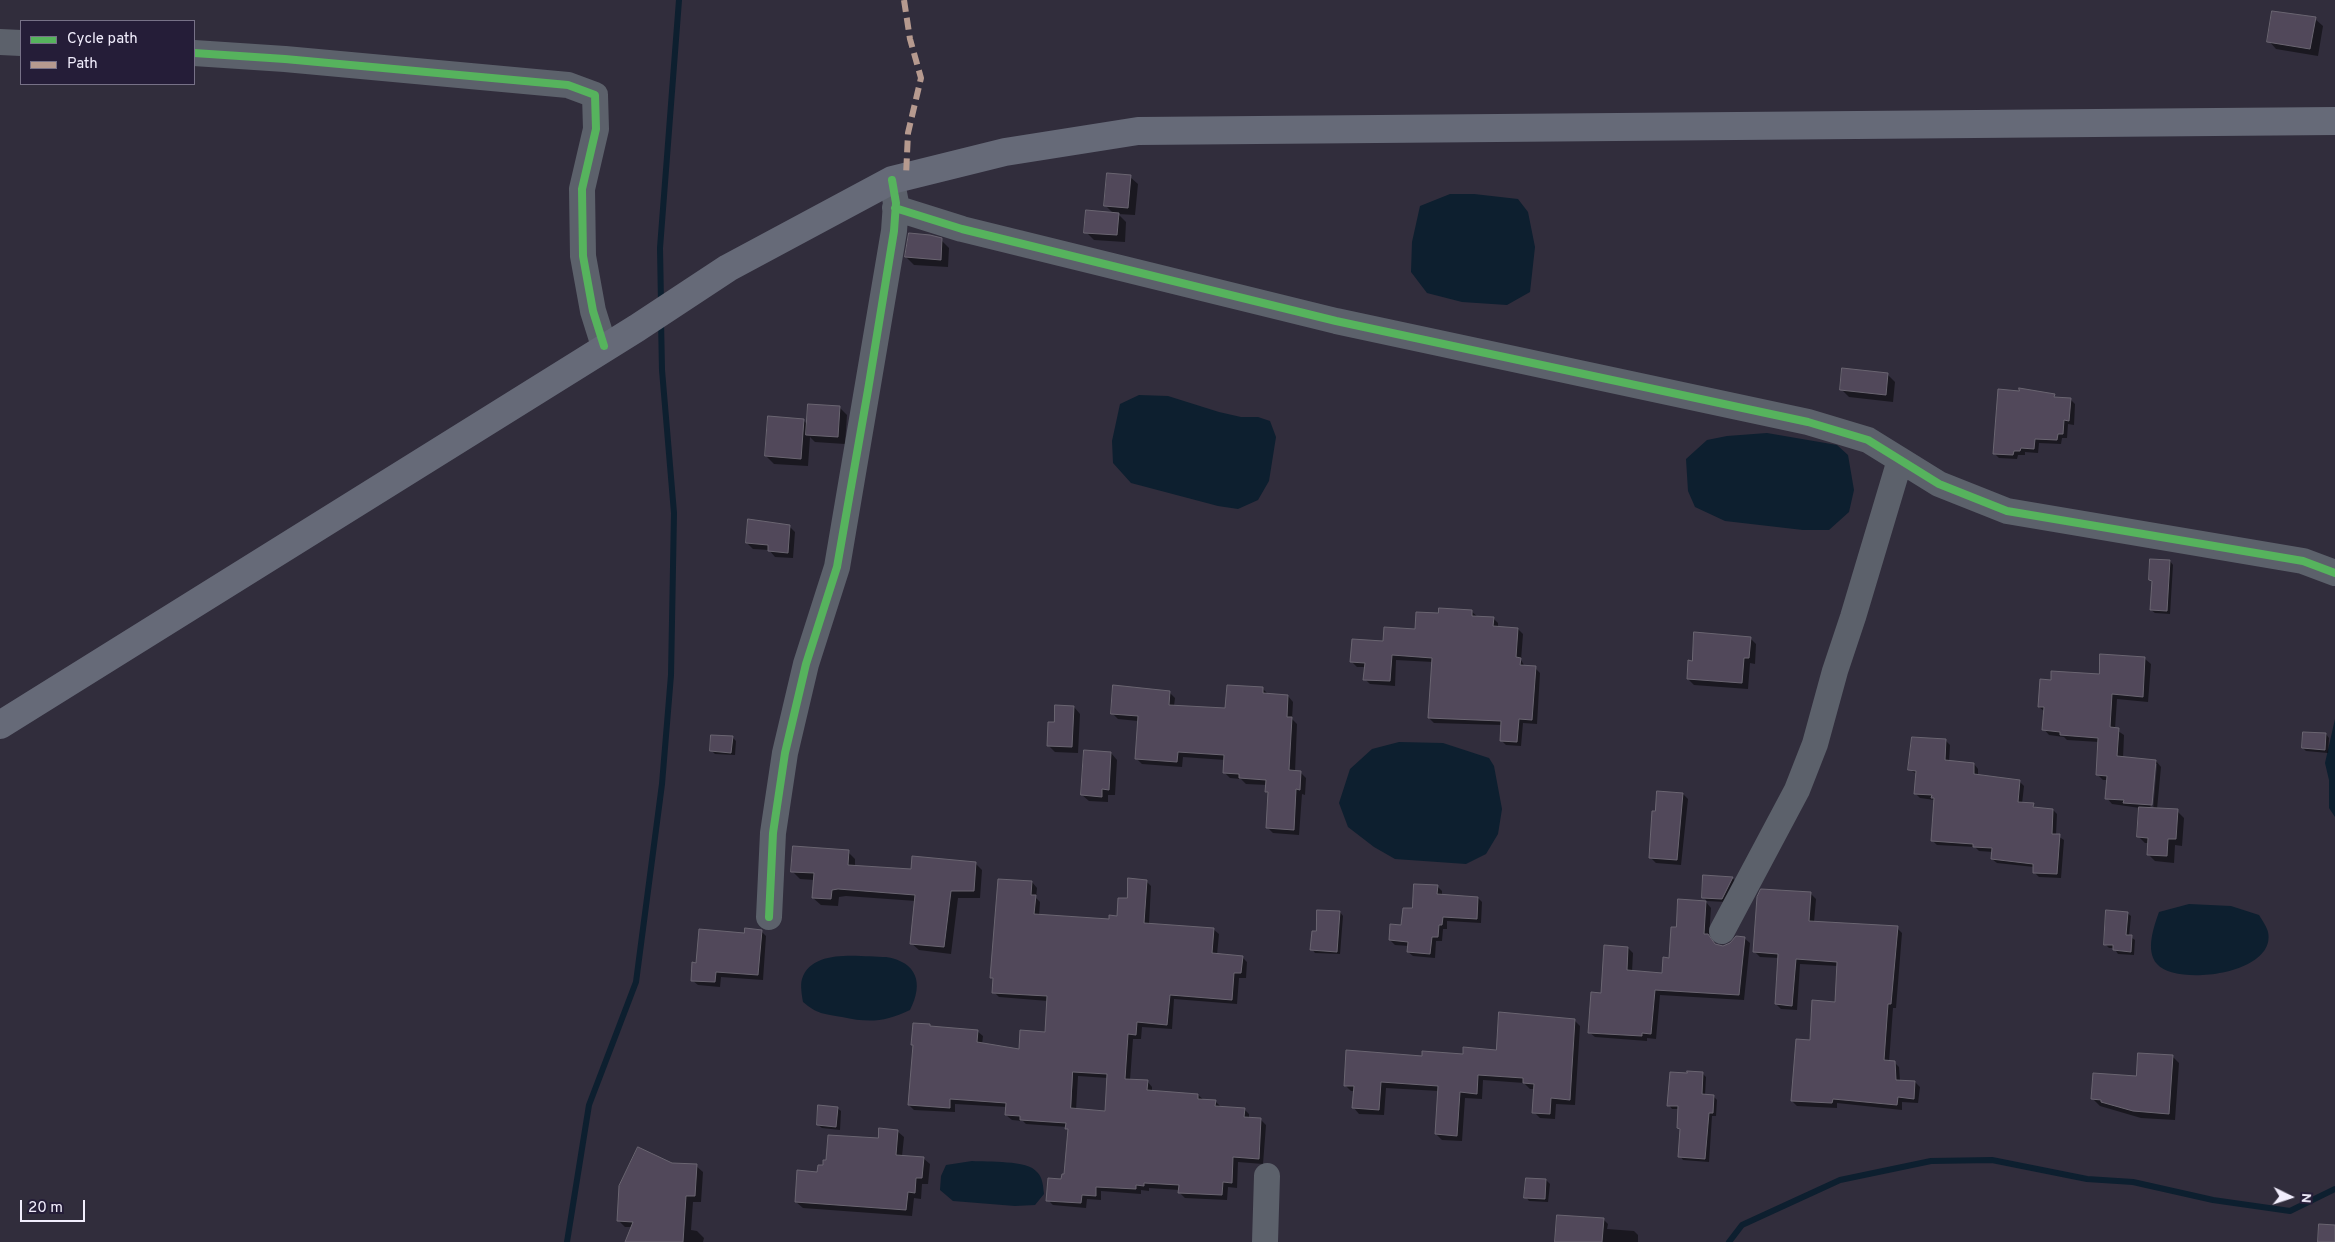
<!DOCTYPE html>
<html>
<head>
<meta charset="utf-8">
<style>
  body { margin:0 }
  #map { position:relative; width:2335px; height:1242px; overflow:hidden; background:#312d3c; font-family:Overpass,sans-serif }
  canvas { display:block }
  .legend { position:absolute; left:20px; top:20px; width:175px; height:65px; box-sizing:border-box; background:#251d38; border:1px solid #777187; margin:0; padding:6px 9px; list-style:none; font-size:15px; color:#f2eefd }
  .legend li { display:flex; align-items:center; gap:10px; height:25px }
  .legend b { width:25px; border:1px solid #777187 }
  .north { position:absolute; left:2265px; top:1172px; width:50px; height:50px; -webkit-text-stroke:4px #251d38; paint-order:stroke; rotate:94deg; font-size:14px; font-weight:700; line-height:20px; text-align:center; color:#f2eefd }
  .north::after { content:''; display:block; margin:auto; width:18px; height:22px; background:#f2eefd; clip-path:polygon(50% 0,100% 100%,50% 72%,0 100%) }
  .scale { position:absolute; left:20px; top:1200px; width:65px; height:22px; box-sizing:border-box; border:2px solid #f2eefd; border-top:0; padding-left:6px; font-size:15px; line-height:18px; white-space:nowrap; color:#f2eefd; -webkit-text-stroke:4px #251d38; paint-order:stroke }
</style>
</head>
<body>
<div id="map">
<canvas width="2335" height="1242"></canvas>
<ul class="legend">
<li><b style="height:6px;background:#56b35d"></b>Cycle path</li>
<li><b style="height:6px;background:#b69a8f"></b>Path</li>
</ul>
<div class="north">N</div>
<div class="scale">20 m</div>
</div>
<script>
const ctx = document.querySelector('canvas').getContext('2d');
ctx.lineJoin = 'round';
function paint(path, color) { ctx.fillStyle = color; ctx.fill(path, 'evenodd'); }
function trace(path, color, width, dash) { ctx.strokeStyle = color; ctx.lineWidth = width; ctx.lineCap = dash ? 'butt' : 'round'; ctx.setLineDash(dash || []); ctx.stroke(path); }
const water = new Path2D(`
  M 1450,194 L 1474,194 L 1518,199 L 1528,212 L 1535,247 L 1530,292 L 1507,305 L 1462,302 L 1427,293 L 1411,272 L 1412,242 L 1420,206 Z
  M 1139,395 L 1168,396 L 1219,412 L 1241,417 L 1258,417 L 1270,421 L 1276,437 L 1269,481 L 1258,500 L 1238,509 L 1218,506 L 1131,483 L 1113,463 L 1112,441 L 1120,404 Z
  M 1767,433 L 1837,445 L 1848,455 L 1854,490 L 1849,512 L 1829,530 L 1803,530 L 1725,521 L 1695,507 L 1688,491 L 1686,459 L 1707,440 L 1727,436 Z
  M 2335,719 L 2335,817 L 2329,808 L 2329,780 L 2325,763 Z
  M 1399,742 L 1443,743 L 1489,758 L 1494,766 L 1502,809 L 1498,834 L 1486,854 L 1466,864 L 1395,859 L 1374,847 L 1348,827 L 1339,803 L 1350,769 L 1372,749 Z
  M 2189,904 L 2231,906 L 2259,915 C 2262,920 2267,927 2268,932 C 2277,974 2177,987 2157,964 C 2145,951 2154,926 2159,912 Z
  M 886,957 C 917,962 924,983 910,1010 C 885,1022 869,1023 842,1017 C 824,1014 817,1014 803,1002 C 802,996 800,985 802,979 C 812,948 860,957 886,957 Z
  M 972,1161 C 987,1162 1028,1160 1037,1172 C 1043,1178 1043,1186 1044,1194 L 1035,1205 L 1015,1206 L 953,1201 L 940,1190 L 941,1176 L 946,1165 Z`);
const shadow = new Path2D(`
  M 2315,19 L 2323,26 L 2318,56 L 2276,49 L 2269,41 Z
  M 1130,177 L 1138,184 L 1135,215 L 1118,214 L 1126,222 L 1125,242 L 1094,240 L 1086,232 L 1114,214 L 1105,205 Z
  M 941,240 L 949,248 L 948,267 L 914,265 L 906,257 Z
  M 1887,374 L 1895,382 L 1893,402 L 1849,397 L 1841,389 Z
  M 2054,396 L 2057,399 L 2070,399 L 2075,404 L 2074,425 L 2068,424 L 2067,438 L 2062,438 L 2061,444 L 2039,443 L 2038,453 L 2025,452 L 2025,455 L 2018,455 L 2017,459 L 1999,458 L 1994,453 Z
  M 839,407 L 847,415 L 845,444 L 815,442 L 810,437 L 808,466 L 774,464 L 766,456 L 803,420 L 808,425 Z
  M 789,526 L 795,532 L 793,558 L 775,557 L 769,550 L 753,549 L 747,543 Z
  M 2170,561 L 2173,565 L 2170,614 L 2155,613 L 2151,610 L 2153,583 L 2150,580 Z
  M 1472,612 L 1478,617 L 1493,618 L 1498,623 L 1498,628 L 1518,629 L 1523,634 L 1521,660 L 1525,667 L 1535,668 L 1540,673 L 1537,724 L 1523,723 L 1521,746 L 1506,745 L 1501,740 L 1502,725 L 1434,723 L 1429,718 L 1433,662 L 1396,660 L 1395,686 L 1370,684 L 1365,679 L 1366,667 L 1357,667 L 1352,662 L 1385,642 L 1416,630 L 1440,615 Z
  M 1750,638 L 1756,644 L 1755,664 L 1750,663 L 1748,689 L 1694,685 L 1688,679 L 1693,662 Z
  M 2145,659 L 2151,664 L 2148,702 L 2117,699 L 2115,729 L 2124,735 L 2123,758 L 2156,761 L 2161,767 L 2157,809 L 2177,811 L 2184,818 L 2182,846 L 2175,845 L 2174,863 L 2155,861 L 2148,854 L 2149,843 L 2145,843 L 2138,836 L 2140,808 L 2112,804 L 2107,798 L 2108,780 L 2103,780 L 2097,774 L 2099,742 L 2067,740 L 2064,737 L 2049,735 L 2044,729 L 2045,712 L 2039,707 L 2052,681 L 2100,675 ZM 2155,764 L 2157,764 L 2153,811 L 2150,811 Z
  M 1263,689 L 1269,695 L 1288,696 L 1293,702 L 1292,719 L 1297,724 L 1295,772 L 1300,772 L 1306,778 L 1305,795 L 1302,794 L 1299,835 L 1273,833 L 1267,827 L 1269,795 L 1266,791 L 1267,785 L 1246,784 L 1241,779 L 1230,778 L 1224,772 L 1225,760 L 1183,757 L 1182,767 L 1142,764 L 1136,758 L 1138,721 L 1118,719 L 1112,713 L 1169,692 L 1175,698 L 1174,706 L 1226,710 Z
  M 1074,707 L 1080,714 L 1078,753 L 1055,752 L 1048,745 L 1055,724 Z
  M 2326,734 L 2329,738 L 2328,753 L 2306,751 L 2303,748 Z
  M 732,737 L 736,741 L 735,755 L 715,754 L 712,751 Z
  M 1946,741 L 1950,745 L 1949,762 L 1974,764 L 1978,769 L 1978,776 L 2019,781 L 2024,786 L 2022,804 L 2033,805 L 2037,809 L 2053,810 L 2057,814 L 2056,835 L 2064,840 L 2061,878 L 2039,877 L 2034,872 L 2034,867 L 1997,863 L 1992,859 L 1993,852 L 1979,851 L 1975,847 L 1937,845 L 1932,840 L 1935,800 L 1920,798 L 1915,793 L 1917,774 L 1910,770 Z
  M 1111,753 L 1117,760 L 1115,795 L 1108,795 L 1108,802 L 1089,801 L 1082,795 Z
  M 1683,794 L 1688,799 L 1681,865 L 1656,863 L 1651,858 L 1657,812 Z
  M 848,852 L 855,859 L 855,866 L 912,870 L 975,863 L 982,870 L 980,898 L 958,898 L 951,954 L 919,950 L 911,943 L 916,901 L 846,896 L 839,897 L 838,906 L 821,905 L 813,898 L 815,880 L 800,879 L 792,871 Z
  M 1704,876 L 1732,878 L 1736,881 L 1726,902 L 1707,901 L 1703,897 Z
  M 1146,881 L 1151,886 L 1149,924 L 1213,929 L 1219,934 L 1217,955 L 1242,957 L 1247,962 L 1246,978 L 1239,978 L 1237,1004 L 1174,999 L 1172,1029 L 1142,1027 L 1141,1039 L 1133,1039 L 1130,1080 L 1147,1081 L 1152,1087 L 1152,1092 L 1198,1095 L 1204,1100 L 1215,1101 L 1221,1107 L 1244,1109 L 1249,1114 L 1249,1119 L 1261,1120 L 1266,1125 L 1263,1164 L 1238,1162 L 1237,1188 L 1228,1187 L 1227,1200 L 1185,1198 L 1180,1193 L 1180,1190 L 1149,1188 L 1149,1191 L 1141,1190 L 1141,1194 L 1101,1191 L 1101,1200 L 1087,1199 L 1086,1208 L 1053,1205 L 1048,1200 L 1066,1176 L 1069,1131 L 1067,1127 L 1026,1124 L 1023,1121 L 1012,1120 L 1006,1115 L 1007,1107 L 955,1104 L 955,1112 L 914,1110 L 909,1105 L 915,1046 L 929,1025 L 932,1028 L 977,1031 L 983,1036 L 982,1045 L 1020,1051 L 1046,1033 L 1048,1001 L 999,997 L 994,992 L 995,981 L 992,977 L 1032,882 L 1037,888 L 1036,898 L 1040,902 L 1039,916 L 1110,921 L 1118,917 L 1128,900 ZM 1078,1076 L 1108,1078 L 1106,1112 L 1076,1110 Z
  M 1438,887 L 1442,891 L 1442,895 L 1478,898 L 1482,902 L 1481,923 L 1447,921 L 1447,929 L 1443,929 L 1442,941 L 1436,941 L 1435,958 L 1413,956 L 1408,952 L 1409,946 L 1395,945 L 1390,940 L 1413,910 Z
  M 1811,894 L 1816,899 L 1814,922 L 1897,928 L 1902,933 L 1896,1008 L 1893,1008 L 1889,1062 L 1894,1062 L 1899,1067 L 1900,1081 L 1915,1082 L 1920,1087 L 1918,1103 L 1902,1102 L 1902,1110 L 1837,1103 L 1837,1108 L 1797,1106 L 1792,1101 L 1811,1041 L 1836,1003 L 1838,966 L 1800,964 L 1797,1010 L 1781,1009 L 1776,1004 L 1779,958 L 1760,957 L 1755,952 Z
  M 1706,902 L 1711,908 L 1709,937 L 1716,946 L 1723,947 L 1744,938 L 1750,943 L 1744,1000 L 1660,995 L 1656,1039 L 1647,1038 L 1647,1041 L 1595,1037 L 1589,1032 L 1602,994 L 1628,948 L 1633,953 L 1632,972 L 1663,974 L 1670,959 L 1677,929 Z
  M 1340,912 L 1343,916 L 1340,954 L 1315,953 L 1312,949 L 1317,933 Z
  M 2127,913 L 2131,916 L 2129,936 L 2135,940 L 2134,955 L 2118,954 L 2114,948 L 2109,948 L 2105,944 Z
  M 761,931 L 766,936 L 763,980 L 721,977 L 720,987 L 698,985 L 692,980 L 697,964 L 746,934 Z
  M 1574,1020 L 1580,1026 L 1575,1105 L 1556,1104 L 1555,1119 L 1540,1118 L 1534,1112 L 1535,1089 L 1530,1089 L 1524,1083 L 1483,1080 L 1482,1099 L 1465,1098 L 1462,1141 L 1442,1140 L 1436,1134 L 1439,1091 L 1386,1088 L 1384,1115 L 1359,1114 L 1354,1108 L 1355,1091 L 1351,1091 L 1345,1085 L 1423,1058 L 1497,1051 Z
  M 2172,1056 L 2179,1063 L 2175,1120 L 2141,1118 L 2100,1106 L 2093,1099 L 2138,1077 Z
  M 1671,1073 L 1703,1074 L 1706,1077 L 1705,1096 L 1713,1096 L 1717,1100 L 1716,1116 L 1712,1116 L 1709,1162 L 1683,1160 L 1680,1156 L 1682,1132 L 1678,1128 L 1679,1109 L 1672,1109 L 1669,1105 Z
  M 837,1108 L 841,1111 L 840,1130 L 822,1128 L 818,1125 Z
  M 897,1131 L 904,1137 L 902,1156 L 923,1158 L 930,1164 L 928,1184 L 922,1184 L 921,1199 L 914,1198 L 912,1216 L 803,1208 L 796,1202 L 824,1166 Z
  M 672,1164 L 696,1166 L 703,1172 L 701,1202 L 693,1202 L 691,1230 L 697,1231 L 704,1238 L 703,1242 L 627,1242 L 632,1227 L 625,1227 L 618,1220 Z
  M 1527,1179 L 1546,1180 L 1550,1184 L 1548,1202 L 1529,1201 L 1526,1197 Z
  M 1603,1219 L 1608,1224 L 1607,1229 L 1634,1231 L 1638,1235 L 1638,1242 L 1556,1242 Z`);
const stream = new Path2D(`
  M 661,303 L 660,248 L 679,0
  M 567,1242 L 589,1105 L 636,982 L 662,784 L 671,675 L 674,513 L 662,370 L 661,320
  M 1729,1242 L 1742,1225 L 1840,1180 L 1931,1161 L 1992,1160 L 2087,1179 L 2133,1182 L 2213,1200 L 2290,1211 L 2335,1189`);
const building = new Path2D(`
  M 2272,11 L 2316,17 L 2310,49 L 2267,42 Z
  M 1107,173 L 1131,175 L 1128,208 L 1104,206 Z
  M 1086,210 L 1119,213 L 1117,235 L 1084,233 Z
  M 909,233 L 930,235 L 942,238 L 941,260 L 905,257 Z
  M 1842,368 L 1888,373 L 1886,395 L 1840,390 Z
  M 2019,388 L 2055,394 L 2054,397 L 2071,398 L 2069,421 L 2064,420 L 2063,434 L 2058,434 L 2057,440 L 2035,439 L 2034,449 L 2021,448 L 2020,451 L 2014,451 L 2013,455 L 1993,454 L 1998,389 L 2019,391 Z
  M 808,404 L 840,406 L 838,437 L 806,435 Z
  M 768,416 L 804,419 L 801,459 L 765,456 Z
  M 748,519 L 790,525 L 788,553 L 768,551 L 768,545 L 746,543 Z
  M 2150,559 L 2170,560 L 2167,611 L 2150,610 L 2152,581 L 2149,580 Z
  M 1439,608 L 1472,610 L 1472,616 L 1494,617 L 1493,626 L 1518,628 L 1516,657 L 1521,658 L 1520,665 L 1536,666 L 1532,720 L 1519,719 L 1517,742 L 1500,741 L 1501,721 L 1428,718 L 1432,658 L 1392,655 L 1390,681 L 1363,680 L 1365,663 L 1350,662 L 1352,639 L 1383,641 L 1384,627 L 1415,629 L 1416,612 L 1438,613 Z
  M 1694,632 L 1751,637 L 1749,658 L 1744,658 L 1742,683 L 1687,679 L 1688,660 L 1692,661 Z
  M 2100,654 L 2145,657 L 2143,697 L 2112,694 L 2110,727 L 2119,728 L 2117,756 L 2156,760 L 2152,805 L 2123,803 L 2124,800 L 2105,799 L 2107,776 L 2096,775 L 2098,738 L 2060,735 L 2060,732 L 2042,730 L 2044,707 L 2038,707 L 2040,679 L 2051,680 L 2051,671 L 2099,674 Z
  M 1113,685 L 1170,691 L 1169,705 L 1225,708 L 1227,685 L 1263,687 L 1263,693 L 1288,695 L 1287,717 L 1292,717 L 1289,770 L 1301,771 L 1300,790 L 1296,789 L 1294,830 L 1266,828 L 1268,792 L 1265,792 L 1266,780 L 1239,778 L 1239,774 L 1223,773 L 1224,755 L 1178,752 L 1177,762 L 1135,759 L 1138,716 L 1111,714 Z
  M 1055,705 L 1074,706 L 1072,747 L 1047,746 L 1048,722 L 1054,722 Z
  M 2303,732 L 2326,733 L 2325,750 L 2302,748 Z
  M 711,735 L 733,736 L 731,753 L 710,751 Z
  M 1912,737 L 1946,739 L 1945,760 L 1974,763 L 1974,774 L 2020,780 L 2018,802 L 2034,803 L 2033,807 L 2053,809 L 2052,834 L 2060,834 L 2057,874 L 2033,873 L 2033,864 L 1991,859 L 1992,848 L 1973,847 L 1973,844 L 1931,841 L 1934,798 L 1931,798 L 1932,795 L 1914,794 L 1916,771 L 1908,770 Z
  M 1084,750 L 1111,752 L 1109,790 L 1102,789 L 1102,797 L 1081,795 Z
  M 1657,791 L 1683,793 L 1677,860 L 1649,858 L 1652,811 L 1655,811 Z
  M 2139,807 L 2178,809 L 2176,839 L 2168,839 L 2167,856 L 2147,855 L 2148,838 L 2137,837 Z
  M 793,846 L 849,850 L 848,865 L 911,869 L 912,856 L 976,862 L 974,891 L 951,891 L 944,947 L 910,944 L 915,895 L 838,889 L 832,890 L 831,899 L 812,898 L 814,873 L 791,872 Z
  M 1703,875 L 1733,877 L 1722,899 L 1702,898 Z
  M 1128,878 L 1147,880 L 1144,923 L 1214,928 L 1212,953 L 1243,956 L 1241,973 L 1234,973 L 1232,1000 L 1170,995 L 1167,1025 L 1137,1022 L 1136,1035 L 1128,1034 L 1125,1079 L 1148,1080 L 1147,1090 L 1198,1094 L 1198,1099 L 1216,1100 L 1215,1106 L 1245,1108 L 1244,1117 L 1261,1118 L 1259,1159 L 1233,1157 L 1232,1183 L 1223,1182 L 1222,1195 L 1178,1193 L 1179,1185 L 1144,1183 L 1144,1186 L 1136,1185 L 1136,1189 L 1096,1187 L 1096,1196 L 1082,1195 L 1081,1203 L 1046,1201 L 1048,1178 L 1061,1179 L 1062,1174 L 1064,1174 L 1068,1129 L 1065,1129 L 1066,1123 L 1020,1120 L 1020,1116 L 1005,1115 L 1006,1103 L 950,1099 L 950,1108 L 908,1105 L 913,1045 L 911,1045 L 913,1023 L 930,1024 L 930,1026 L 978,1030 L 977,1042 L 1019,1049 L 1020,1030 L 1045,1032 L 1047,996 L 992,993 L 993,978 L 990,978 L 998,879 L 1032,881 L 1031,895 L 1036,895 L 1034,914 L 1109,919 L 1109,915 L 1117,916 L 1118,898 L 1127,898 ZM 1073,1072 L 1107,1074 L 1105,1111 L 1071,1108 Z
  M 1414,884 L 1438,885 L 1437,894 L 1478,897 L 1477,919 L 1443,917 L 1442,925 L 1439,925 L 1438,937 L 1432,937 L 1430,954 L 1407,952 L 1408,942 L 1389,940 L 1390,924 L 1401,925 L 1403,908 L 1412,908 Z
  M 1761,889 L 1811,892 L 1809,921 L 1898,926 L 1891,1004 L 1888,1004 L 1884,1060 L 1895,1061 L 1896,1080 L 1915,1081 L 1914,1099 L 1898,1097 L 1897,1105 L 1833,1099 L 1832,1103 L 1791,1101 L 1796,1039 L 1810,1040 L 1812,1000 L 1835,1002 L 1837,962 L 1796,959 L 1792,1006 L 1775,1004 L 1778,954 L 1753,952 L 1757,897 Z
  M 1678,899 L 1706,901 L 1704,934 L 1708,934 L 1715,944 L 1723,946 L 1730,943 L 1736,936 L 1745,937 L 1739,995 L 1655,990 L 1651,1034 L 1642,1033 L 1642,1036 L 1588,1033 L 1591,992 L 1601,993 L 1604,945 L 1628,947 L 1627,970 L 1662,973 L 1663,957 L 1669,958 L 1671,927 L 1676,927 Z
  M 1317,910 L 1340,911 L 1337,952 L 1310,950 L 1312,931 L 1316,931 Z
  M 2106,910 L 2128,912 L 2126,935 L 2132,935 L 2131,952 L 2113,950 L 2113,945 L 2104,945 Z
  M 745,928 L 762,930 L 758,975 L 716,972 L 715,982 L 691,981 L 692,962 L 696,963 L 699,929 L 744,933 Z
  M 1499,1012 L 1575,1019 L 1570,1100 L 1551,1098 L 1550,1114 L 1532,1113 L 1534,1084 L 1523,1083 L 1523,1078 L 1478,1075 L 1477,1094 L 1460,1092 L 1457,1136 L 1435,1134 L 1438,1086 L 1381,1082 L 1379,1110 L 1352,1108 L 1354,1086 L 1344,1086 L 1346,1050 L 1422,1056 L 1422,1051 L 1463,1054 L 1463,1047 L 1496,1050 Z
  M 2138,1053 L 2173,1055 L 2169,1114 L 2133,1111 L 2101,1102 L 2101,1100 L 2091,1099 L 2093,1073 L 2136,1076 Z
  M 1687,1071 L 1703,1072 L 1702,1094 L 1714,1095 L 1713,1113 L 1709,1113 L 1705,1159 L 1678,1157 L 1680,1129 L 1677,1128 L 1678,1106 L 1667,1106 L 1670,1072 L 1687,1073 Z
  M 818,1105 L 838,1107 L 836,1127 L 817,1125 Z
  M 879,1128 L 898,1130 L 896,1155 L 924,1157 L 922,1178 L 916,1178 L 915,1193 L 908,1192 L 906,1210 L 795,1202 L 797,1170 L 817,1172 L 818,1165 L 823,1165 L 823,1160 L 826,1160 L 828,1135 L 878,1138 Z
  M 638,1147 L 672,1163 L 697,1164 L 695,1196 L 686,1196 L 683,1242 L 625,1242 L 633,1222 L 617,1221 L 619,1186 Z
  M 1526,1178 L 1546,1179 L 1545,1199 L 1524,1198 Z
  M 1557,1215 L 1604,1218 L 1602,1242 L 1555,1242 Z
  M 2319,1224 L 2335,1225 L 2335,1242 L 2318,1242 Z`);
const street = new Path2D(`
  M 0,42 L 21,43
  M 194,53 L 285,59 L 568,85 L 595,95 L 596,129 L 582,189 L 583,256 L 593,311 L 604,346
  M 895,208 L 962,229 L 1336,321 L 1808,422 L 1868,440 L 1939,484 L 2007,511 L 2303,561 L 2335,573
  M 769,917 L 773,833 L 785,753 L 806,664 L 837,567 L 894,231 L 896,203 L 894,193
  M 1722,931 L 1797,790 L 1815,744 L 1835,671 L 1853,617 L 1900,460
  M 1265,1242 L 1267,1176`);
const primary = new Path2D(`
  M 0,725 L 637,328 L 728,268 L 892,180 L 1005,152 L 1138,131 L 2335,121`);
const quiet = new Path2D(`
  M 904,0 L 910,39 L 921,78 L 908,133 L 906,176`);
const cycleway = new Path2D(`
  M 194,53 L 285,59 L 568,85 L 595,95 L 596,129 L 582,189 L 583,256 L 593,311 L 604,346
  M 895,208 L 962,229 L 1336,321 L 1808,422 L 1868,440 L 1939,484 L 2007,511 L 2303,561 L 2335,573
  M 769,917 L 773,833 L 785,753 L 806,664 L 837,567 L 868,390 L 894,231 L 896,203 L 892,180`);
paint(water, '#0d1f2f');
paint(shadow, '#0007');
trace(stream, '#0d1f2f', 6);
paint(building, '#51485a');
trace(building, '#6a6571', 1);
trace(street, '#5c616b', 26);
trace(primary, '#666a78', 28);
trace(quiet, '#b69a8f', 6, [12, 6]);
trace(cycleway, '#56b35d', 8);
</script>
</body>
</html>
